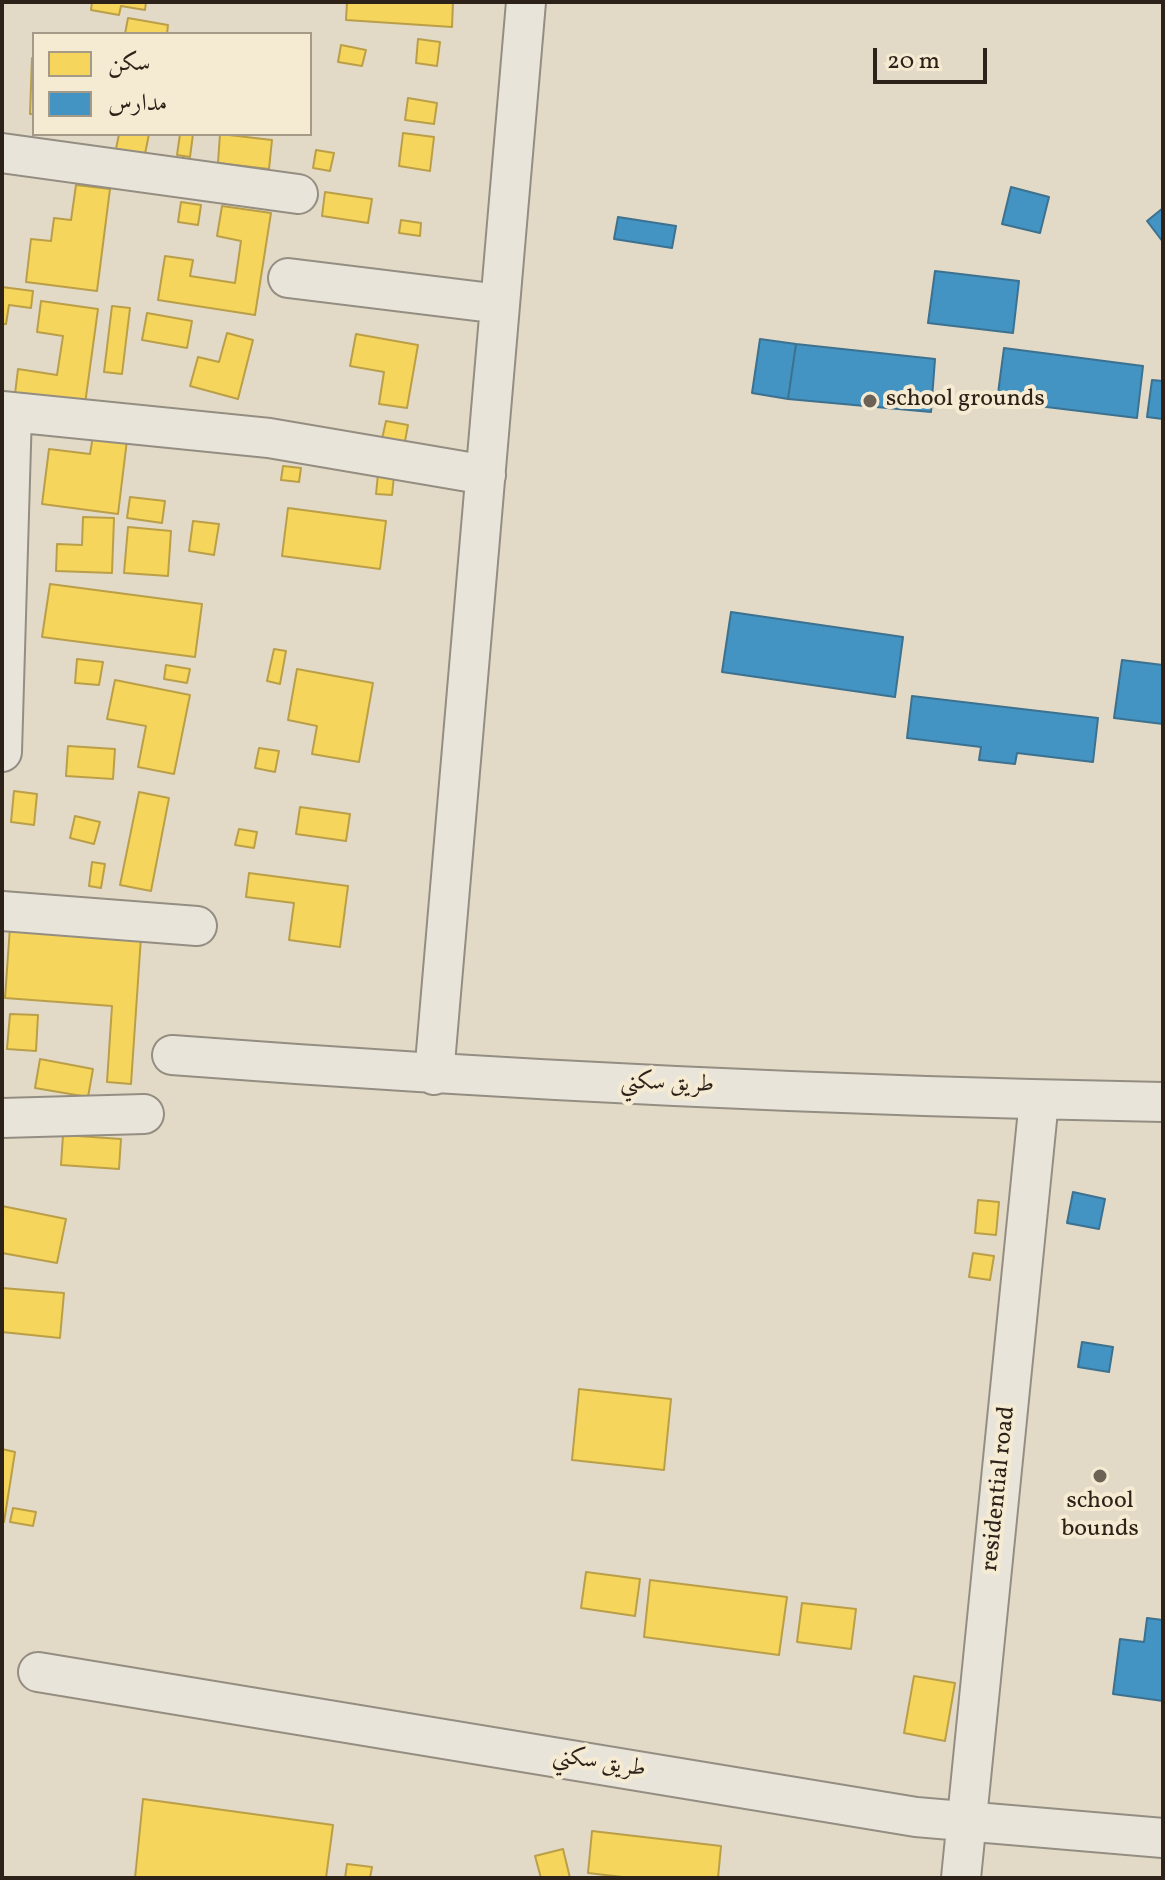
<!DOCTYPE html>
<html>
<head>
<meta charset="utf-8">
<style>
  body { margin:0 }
  #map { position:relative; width:1165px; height:1880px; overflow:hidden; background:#e2dac6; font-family:Vollkorn,Amiri,serif }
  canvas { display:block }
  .frame { position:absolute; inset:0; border:4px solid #2d2219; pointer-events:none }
  .legend { position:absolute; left:32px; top:32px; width:280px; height:104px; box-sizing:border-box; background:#f5ead2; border:2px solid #a59a88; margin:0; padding:10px 14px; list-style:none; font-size:24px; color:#2d2219 }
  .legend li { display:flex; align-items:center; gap:16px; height:40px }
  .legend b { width:40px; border:2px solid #a59a88 }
  .scale { position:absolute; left:873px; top:48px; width:114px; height:36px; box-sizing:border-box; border:4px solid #2d2219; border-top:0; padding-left:10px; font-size:24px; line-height:28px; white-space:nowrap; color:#2d2219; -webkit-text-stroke:6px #f5ead2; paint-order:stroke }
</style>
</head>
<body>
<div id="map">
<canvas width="1165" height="1880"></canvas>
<div class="frame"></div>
<ul class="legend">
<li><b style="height:22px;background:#f6d55c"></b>سكن</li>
<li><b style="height:22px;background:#4393c3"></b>مدارس</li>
</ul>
<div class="scale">20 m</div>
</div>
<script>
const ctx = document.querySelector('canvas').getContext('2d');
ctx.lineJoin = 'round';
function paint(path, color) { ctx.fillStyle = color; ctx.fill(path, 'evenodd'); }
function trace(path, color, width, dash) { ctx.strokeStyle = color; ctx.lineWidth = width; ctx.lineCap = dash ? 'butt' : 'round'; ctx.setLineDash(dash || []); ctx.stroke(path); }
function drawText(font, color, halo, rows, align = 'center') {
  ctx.font = font + ' Vollkorn,Amiri,serif'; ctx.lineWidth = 8; ctx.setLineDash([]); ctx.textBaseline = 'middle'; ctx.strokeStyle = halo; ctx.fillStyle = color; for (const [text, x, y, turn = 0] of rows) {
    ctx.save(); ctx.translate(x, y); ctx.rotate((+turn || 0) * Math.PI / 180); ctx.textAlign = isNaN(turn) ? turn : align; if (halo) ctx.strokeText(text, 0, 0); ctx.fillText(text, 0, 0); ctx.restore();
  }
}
const homes = new Path2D(`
  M 92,2 L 146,2 L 145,10 L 121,6 L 119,15 L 91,10 Z
  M 347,2 L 453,2 L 452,27 L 346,20 Z
  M 128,18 L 168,25 L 167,34 L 125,34 Z
  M 418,39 L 440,42 L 437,66 L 416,63 Z
  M 341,45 L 366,50 L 362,66 L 338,62 Z
  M 32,58 L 34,58 L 34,114 L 30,114 Z
  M 408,98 L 437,103 L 434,124 L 405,120 Z
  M 403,133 L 434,137 L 430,171 L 399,166 Z
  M 119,134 L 149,134 L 145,154 L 116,149 Z
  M 180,134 L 193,134 L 190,157 L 177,155 Z
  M 220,134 L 272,140 L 269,169 L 218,163 Z
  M 316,150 L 334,153 L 330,171 L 313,168 Z
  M 76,185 L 110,189 L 97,291 L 26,282 L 31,239 L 51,241 L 54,218 L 71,220 Z
  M 325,192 L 372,199 L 368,223 L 322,216 Z
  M 181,202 L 201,205 L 198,225 L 178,222 Z
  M 222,206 L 271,213 L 255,315 L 158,300 L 165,256 L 193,260 L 190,276 L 235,283 L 241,241 L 217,236 Z
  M 401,220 L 421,223 L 420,236 L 399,233 Z
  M 2,287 L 33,291 L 31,308 L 9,305 L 6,324 L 2,324 Z
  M 41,301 L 98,309 L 85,404 L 15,394 L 18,369 L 57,375 L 63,336 L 37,332 Z
  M 112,306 L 130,308 L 122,374 L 104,372 Z
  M 147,313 L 192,321 L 187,348 L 142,340 Z
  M 227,333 L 253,340 L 238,399 L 190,386 L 198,357 L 219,362 Z
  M 356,334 L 418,345 L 407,408 L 379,404 L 384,372 L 350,366 Z
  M 386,421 L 408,425 L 403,452 L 380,448 Z
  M 93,436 L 127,440 L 118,514 L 42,504 L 49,449 L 90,454 Z
  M 283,466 L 301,468 L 299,482 L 281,480 Z
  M 378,474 L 394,476 L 392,495 L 376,494 Z
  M 130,497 L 165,501 L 162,523 L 127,518 Z
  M 288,508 L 386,521 L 380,569 L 282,556 Z
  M 83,517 L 114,518 L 112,573 L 56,571 L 57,544 L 82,545 Z
  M 193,521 L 219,524 L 214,555 L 189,551 Z
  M 128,527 L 171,531 L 168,576 L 124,573 Z
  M 50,584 L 202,604 L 195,657 L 42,637 Z
  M 274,649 L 286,651 L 280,684 L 267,681 Z
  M 77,659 L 103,662 L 99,685 L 75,683 Z
  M 166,665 L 190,669 L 187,683 L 164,679 Z
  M 297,669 L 373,683 L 359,762 L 312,754 L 317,726 L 288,720 Z
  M 115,680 L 190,695 L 174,774 L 138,767 L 146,726 L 107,719 Z
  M 68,746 L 115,749 L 113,779 L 66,776 Z
  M 259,748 L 279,751 L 275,772 L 255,768 Z
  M 14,791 L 37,794 L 34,825 L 11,822 Z
  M 139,792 L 169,798 L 151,891 L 120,885 Z
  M 300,807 L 350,814 L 346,841 L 296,834 Z
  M 75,816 L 100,822 L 94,844 L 70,838 Z
  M 239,829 L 257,832 L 254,848 L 235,845 Z
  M 92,862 L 105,864 L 101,888 L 89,886 Z
  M 249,873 L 348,886 L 340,947 L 289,940 L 294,903 L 246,897 Z
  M 10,927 L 141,937 L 131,1084 L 107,1082 L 112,1006 L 5,998 Z
  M 10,1014 L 38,1015 L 36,1051 L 7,1049 Z
  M 40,1059 L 93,1069 L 88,1097 L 35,1088 Z
  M 63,1135 L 121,1139 L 119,1169 L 61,1165 Z
  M 978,1200 L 999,1202 L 996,1235 L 975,1233 Z
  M 2,1206 L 66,1219 L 57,1263 L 2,1253 Z
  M 973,1253 L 994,1256 L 990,1280 L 969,1277 Z
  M 2,1288 L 64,1293 L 60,1338 L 2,1332 Z
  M 579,1389 L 671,1399 L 664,1470 L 572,1460 Z
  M 2,1449 L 15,1452 L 4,1522 L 2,1522 Z
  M 13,1508 L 36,1512 L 33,1526 L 10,1522 Z
  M 586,1572 L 640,1579 L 635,1616 L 581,1608 Z
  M 650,1580 L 787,1597 L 779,1655 L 644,1637 Z
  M 802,1603 L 856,1609 L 851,1649 L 797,1642 Z
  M 914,1676 L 955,1683 L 945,1741 L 904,1733 Z
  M 143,1799 L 333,1825 L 326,1878 L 135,1878 Z
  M 592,1831 L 721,1846 L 718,1878 L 631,1878 L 588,1873 Z
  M 563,1849 L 570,1878 L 541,1878 L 535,1856 Z
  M 347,1864 L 372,1867 L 370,1878 L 345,1878 Z`);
const schools = new Path2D(`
  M 1011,187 L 1049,197 L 1040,233 L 1002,224 Z
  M 1163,208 L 1163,242 L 1147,221 Z
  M 618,217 L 676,226 L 672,248 L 614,239 Z
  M 935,271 L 1019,281 L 1013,333 L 928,323 Z
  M 760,339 L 796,344 L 788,399 L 752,393 Z
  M 796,344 L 935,359 L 931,412 L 788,399 Z
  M 1004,348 L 1143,366 L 1137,418 L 997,401 Z
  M 1152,380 L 1163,381 L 1163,419 L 1147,417 Z
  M 731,612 L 903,637 L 895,697 L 722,672 Z
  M 1122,660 L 1163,665 L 1163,724 L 1114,718 Z
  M 912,696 L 1098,718 L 1093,762 L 1017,753 L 1015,764 L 979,760 L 981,747 L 907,738 Z
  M 1073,1192 L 1105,1199 L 1099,1229 L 1067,1223 Z
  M 1082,1342 L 1113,1347 L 1109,1372 L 1078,1367 Z
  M 1147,1618 L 1163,1620 L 1163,1701 L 1113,1694 L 1120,1639 L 1144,1642 Z`);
const street = new Path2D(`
  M 2,153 L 298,194
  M 288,278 L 500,304
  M 2,411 L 269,438 L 486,475
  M 2,752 L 12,412
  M 2,911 L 197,926
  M 172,1055 C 502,1080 832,1096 1163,1102
  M 434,1075 L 526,2
  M 2,1118 L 144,1114
  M 38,1672 L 916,1817 L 1163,1838
  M 961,1878 L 1039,1100`);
const markers = [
  [870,401,8,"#6c6256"],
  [1100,1476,8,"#6c6256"]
];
const poiNames = [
  ["school grounds",886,401],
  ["school",1100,1503,"center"],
  ["bounds",1100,1531,"center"]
];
const streetNames = [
  ["طريق سكني",667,1085,2],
  ["residential road",1000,1489,-84],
  ["طريق سكني",599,1764,9]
];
paint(homes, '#f6d55c');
trace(homes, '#ba9f48', 2);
paint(schools, '#4393c3');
trace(schools, '#3c7190', 2);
trace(street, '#948e82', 42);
trace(street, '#e9e4da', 38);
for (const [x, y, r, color] of markers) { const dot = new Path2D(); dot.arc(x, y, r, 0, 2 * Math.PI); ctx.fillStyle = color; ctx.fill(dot); trace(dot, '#f5ead2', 3); }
drawText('24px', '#2d2219', '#f5ead2', poiNames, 'left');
drawText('24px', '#2d2219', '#f5ead2', streetNames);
</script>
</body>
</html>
